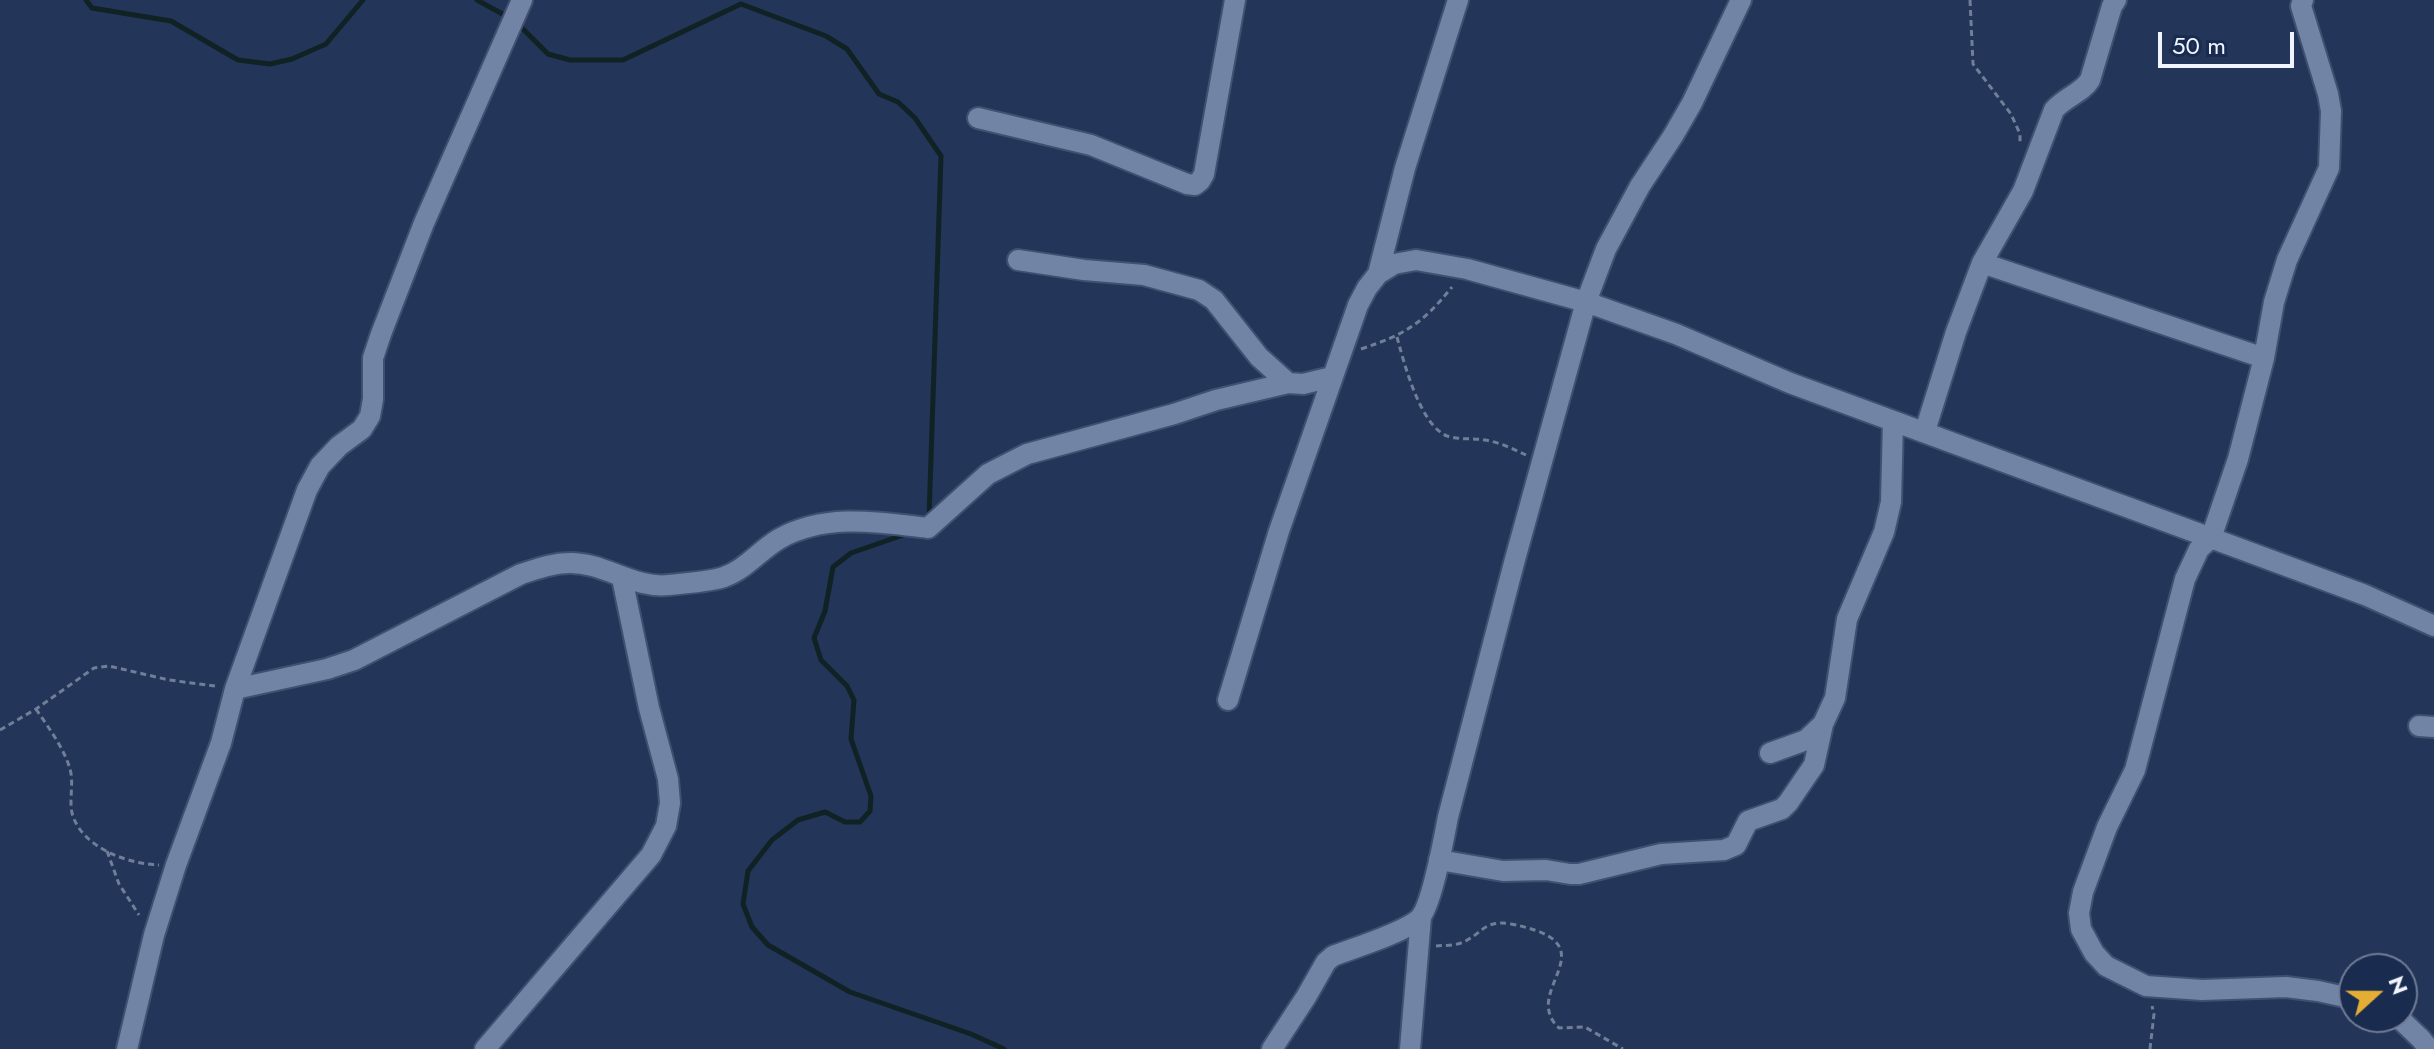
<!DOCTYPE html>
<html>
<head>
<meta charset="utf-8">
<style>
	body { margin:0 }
	#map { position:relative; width:2434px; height:1049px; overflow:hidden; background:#233559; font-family:Jost,sans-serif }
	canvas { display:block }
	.north { position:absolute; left:2338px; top:953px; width:80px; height:80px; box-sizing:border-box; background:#192b4e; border:2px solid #6f7b94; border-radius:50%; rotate:69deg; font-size:22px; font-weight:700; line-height:32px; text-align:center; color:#eff4fe }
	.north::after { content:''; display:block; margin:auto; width:28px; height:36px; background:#e4ae35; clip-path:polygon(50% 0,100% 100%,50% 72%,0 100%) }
	.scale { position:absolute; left:2158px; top:32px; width:136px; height:36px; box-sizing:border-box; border:4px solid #eff4fe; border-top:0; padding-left:10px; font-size:24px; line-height:28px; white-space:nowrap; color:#eff4fe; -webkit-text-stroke:6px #192b4e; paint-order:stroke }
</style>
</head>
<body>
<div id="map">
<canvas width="2434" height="1049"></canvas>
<div class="north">N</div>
<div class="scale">50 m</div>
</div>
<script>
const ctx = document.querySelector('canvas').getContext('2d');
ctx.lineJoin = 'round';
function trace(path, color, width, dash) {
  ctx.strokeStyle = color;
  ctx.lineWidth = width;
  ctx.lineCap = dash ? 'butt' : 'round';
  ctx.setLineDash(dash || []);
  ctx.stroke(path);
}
trace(new Path2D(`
	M 86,0 L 92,8 L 171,21 L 238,60 L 270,64 L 292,59 L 326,44 L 363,0
	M 477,0 L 508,17
	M 519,25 L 548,54 L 570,60 L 623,60 L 741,4 L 826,36 L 847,49 L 879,94 L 898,102 L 915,118 L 941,156 L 929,518
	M 909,533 L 851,553 L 833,567 L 825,611 L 814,638 L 821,660 L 847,686 L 854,700 L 851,739 L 871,796 L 870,811 L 860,822 L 845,822 L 825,812 L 798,820 L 772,840 L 748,871 L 743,904 L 752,927 L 768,945 L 850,992 L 971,1034 L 1004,1049`), '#102224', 5);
const minor = new Path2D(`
	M 978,118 L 1091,145 L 1187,184 L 1195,185 L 1200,181 L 1204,174 L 1235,0
	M 1018,260 L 1084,270 L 1144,275 L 1199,290 L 1214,300 L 1259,357 L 1288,383 L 1303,384 L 1332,377
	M 1982,263 L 2264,358
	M 1378,274 L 1405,168 L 1458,0
	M 1925,431 L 1956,332 L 1982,263 L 2023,191 L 2054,110 C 2065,97 2082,93 2090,80 L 2112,6 L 2116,0
	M 235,689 L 327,669 L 354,660 L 521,574 C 537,569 552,563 569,563 C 604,562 633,589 669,585 C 684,583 710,582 724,577 C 745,570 760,550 779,539 C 825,513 878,522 928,528 L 988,474 L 1027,454 L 1174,414 L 1216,400 L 1288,383
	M 1228,700 L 1279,531 L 1358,305 L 1367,288 L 1378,274 L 1394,264 L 1416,260 L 1467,269 L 1586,302 L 1676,334 L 1790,383 L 2211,538 L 2238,459 L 2264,358 L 2274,302 L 2287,260 L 2329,168 L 2331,111 L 2328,94 L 2301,6 L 2303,0
	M 2419,726 L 2434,727
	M 1770,753 L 1806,740 L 1823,724 L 1835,698 L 1847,619 L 1884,532 L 1891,502 L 1893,421
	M 1439,860 L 1503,871 L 1546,870 L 1570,874 L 1579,874 L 1661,854 L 1724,850 L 1736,845 L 1748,821 L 1782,809 L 1788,803 L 1814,765 L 1823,724
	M 2354,999 L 2318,991 L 2286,987 L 2202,990 L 2146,986 L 2106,966 L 2094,953 L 2081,929 L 2079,913 L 2083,892 L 2107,827 L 2135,770 L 2185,579 L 2199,549 L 2211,538 L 2365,595 L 2434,626
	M 2398,1017 L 2421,1039 L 2429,1049
	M 127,1049 L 154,935 L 176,865 L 221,743 L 235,689 L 307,490 L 320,466 L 339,446 L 362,429 L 370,416 L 373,399 L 373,358 L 381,334 L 424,223 L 522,0
	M 485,1049 L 651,855 L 666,826 L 670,803 L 668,779 L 649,708 L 622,578
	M 1272,1049 L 1306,997 L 1326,962 L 1333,956 C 1354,948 1403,933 1419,919 C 1432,906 1444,837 1448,817 L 1514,563 L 1586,302 L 1606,249 L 1640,186 L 1673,136 L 1692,103 L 1741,0
	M 1410,1049 L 1421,917`);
trace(minor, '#405070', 24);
trace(new Path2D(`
	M 1970,0 L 1973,64 L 2011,114 L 2020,134 L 2020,143
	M 1397,337 C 1404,363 1420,425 1447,436 C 1459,440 1472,438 1485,440 C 1499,442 1513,449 1526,455
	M 1361,349 C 1406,334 1422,324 1452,287
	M 36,709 C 48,727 64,748 70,769 C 74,783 69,799 72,813 C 81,847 127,864 159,865
	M 0,730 L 36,709 L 94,668 L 109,666 L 169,680 L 215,686
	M 107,851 L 119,884 L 139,915
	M 1436,946 C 1444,945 1453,946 1461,943 C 1482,935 1483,919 1511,924 C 1616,944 1518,990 1559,1028 L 1585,1027 L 1623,1049
	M 2150,1049 L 2154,1014 L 2152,1006`), '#717e98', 3, [6, 4]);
trace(minor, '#7284a6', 20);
</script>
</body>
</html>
